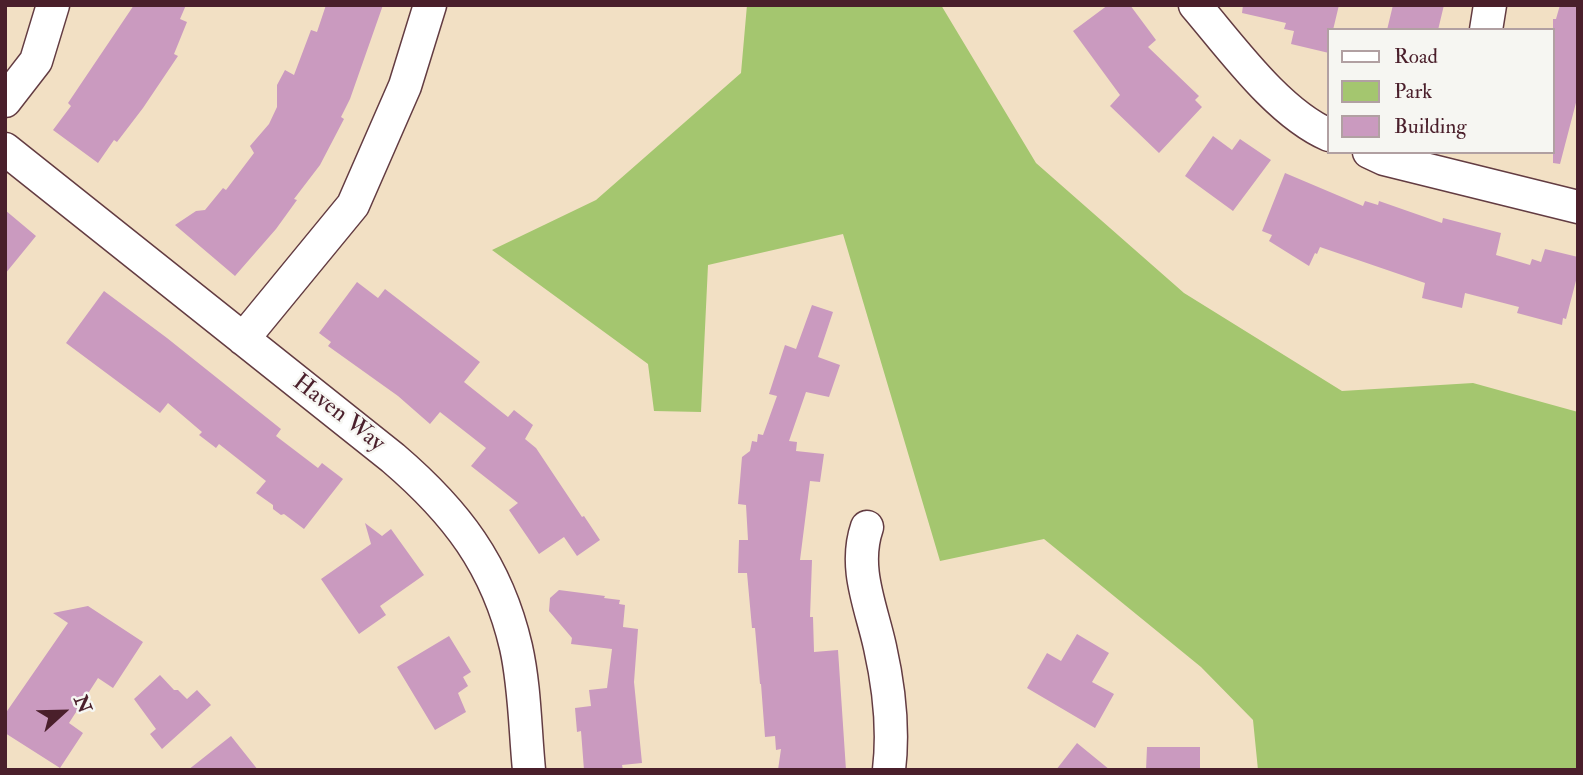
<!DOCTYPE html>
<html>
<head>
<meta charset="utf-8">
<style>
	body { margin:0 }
	#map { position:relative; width:1583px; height:775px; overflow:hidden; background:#f2e0c4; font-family:"IM FELL Double Pica",serif }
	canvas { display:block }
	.frame { position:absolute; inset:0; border:7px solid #4a1f2b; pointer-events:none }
	.legend { position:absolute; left:1327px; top:28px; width:228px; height:126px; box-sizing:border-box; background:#f6f6f2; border:2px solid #b1a0a2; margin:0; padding:9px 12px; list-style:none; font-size:21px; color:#4a1f2b }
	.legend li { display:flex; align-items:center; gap:14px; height:35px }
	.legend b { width:35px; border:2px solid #b1a0a2 }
	.north { position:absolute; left:28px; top:677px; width:70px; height:70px; -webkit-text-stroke:5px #f6f6f2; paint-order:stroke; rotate:68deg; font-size:19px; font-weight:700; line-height:28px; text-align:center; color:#4a1f2b }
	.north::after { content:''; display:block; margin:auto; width:24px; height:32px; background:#4a1f2b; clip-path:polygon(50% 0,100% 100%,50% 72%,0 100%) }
</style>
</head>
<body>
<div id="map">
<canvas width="1583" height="775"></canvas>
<div class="frame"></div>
<ul class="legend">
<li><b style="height:9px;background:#fff"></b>Road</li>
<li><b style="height:19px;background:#a4c66f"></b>Park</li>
<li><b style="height:19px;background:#ca9abf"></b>Building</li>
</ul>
<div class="north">N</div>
</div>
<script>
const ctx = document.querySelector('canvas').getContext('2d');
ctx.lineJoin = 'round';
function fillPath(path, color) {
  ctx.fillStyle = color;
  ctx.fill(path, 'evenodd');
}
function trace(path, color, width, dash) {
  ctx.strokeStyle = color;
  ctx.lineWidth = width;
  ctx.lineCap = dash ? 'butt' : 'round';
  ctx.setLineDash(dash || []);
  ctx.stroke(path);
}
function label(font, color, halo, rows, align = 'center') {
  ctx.font = font + ' "IM FELL Double Pica",serif';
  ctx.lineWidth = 5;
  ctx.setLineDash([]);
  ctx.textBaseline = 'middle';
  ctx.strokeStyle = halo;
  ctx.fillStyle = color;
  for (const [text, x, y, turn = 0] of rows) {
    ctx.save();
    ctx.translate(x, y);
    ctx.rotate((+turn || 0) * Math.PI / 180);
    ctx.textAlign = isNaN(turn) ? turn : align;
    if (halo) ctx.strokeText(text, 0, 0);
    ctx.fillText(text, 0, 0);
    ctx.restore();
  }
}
fillPath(new Path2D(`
	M 747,5 L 941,5 L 1036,163 L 1184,293 L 1342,391 L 1473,383 L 1578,412 L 1578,770 L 1258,770 L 1253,720 L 1201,667 L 1044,539 L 940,561 L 843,234 L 708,265 L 701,412 L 654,411 L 648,364 L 492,250 L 596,200 L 741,73 Z`), '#a4c66f');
fillPath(new Path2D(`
	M 134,5 L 186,5 L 180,19 L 187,22 L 174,54 L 178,56 L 143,108 L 117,142 L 114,140 L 98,163 L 53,130 L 71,106 L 68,103 Z
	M 326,5 L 383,5 L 350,99 L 341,117 L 344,119 L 320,165 L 294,199 L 297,200 L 276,229 L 235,276 L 175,225 L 196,211 L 205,210 L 223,188 L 226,190 L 254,153 L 250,146 L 269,124 L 277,107 L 277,85 L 285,70 L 294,75 L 311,30 L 317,32 Z
	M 1108,5 L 1130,5 L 1156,40 L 1148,47 L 1199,96 L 1195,100 L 1202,107 L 1159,153 L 1110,106 L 1120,95 L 1073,31 Z
	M 1243,5 L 1339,5 L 1333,30 L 1329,30 L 1329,53 L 1291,44 L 1294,31 L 1284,29 L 1286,23 L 1242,13 Z
	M 1393,5 L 1444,5 L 1438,30 L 1387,30 Z
	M 1560,5 L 1578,5 L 1578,95 L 1560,164 L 1553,163 L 1553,19 L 1556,19 Z
	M 1213,136 L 1232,150 L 1240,139 L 1271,160 L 1233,211 L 1185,176 Z
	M 1285,173 L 1363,206 L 1365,201 L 1378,205 L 1379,201 L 1442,223 L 1443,218 L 1501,233 L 1496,255 L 1530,265 L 1532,259 L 1541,262 L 1545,249 L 1578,257 L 1578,273 L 1566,319 L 1563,318 L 1562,325 L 1517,313 L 1519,307 L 1465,293 L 1462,308 L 1422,298 L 1425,283 L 1320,247 L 1317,254 L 1315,253 L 1309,266 L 1269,241 L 1272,235 L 1262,231 Z
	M 5,210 L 36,236 L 5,274 Z
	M 357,282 L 378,298 L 385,289 L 480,362 L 464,382 L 508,417 L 514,410 L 533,425 L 525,439 L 536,448 L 582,517 L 584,516 L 600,540 L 577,556 L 564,537 L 539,554 L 509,510 L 518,503 L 471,466 L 486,448 L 440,412 L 430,424 L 398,396 L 328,346 L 331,342 L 319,333 Z
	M 104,291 L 167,338 L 281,429 L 276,436 L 318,468 L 322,463 L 343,479 L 304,529 L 284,514 L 281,515 L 273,509 L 273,505 L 256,493 L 266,481 L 219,444 L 216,448 L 199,435 L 202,432 L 168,403 L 160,413 L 66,343 Z
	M 812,305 L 833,312 L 818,357 L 840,365 L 829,397 L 806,392 L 789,441 L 797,442 L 796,451 L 824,454 L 820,482 L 810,481 L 800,560 L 812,560 L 810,617 L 813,617 L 814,652 L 838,650 L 846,770 L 778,770 L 781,749 L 776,750 L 775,736 L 765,737 L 761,684 L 760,684 L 755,628 L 752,628 L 747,573 L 738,573 L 739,540 L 748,540 L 746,505 L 738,504 L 742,457 L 750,451 L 752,441 L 757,442 L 758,434 L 763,435 L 777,396 L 769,394 L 785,345 L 796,349 Z
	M 365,523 L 382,536 L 391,529 L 424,575 L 380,606 L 386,615 L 359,634 L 321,579 L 371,544 Z
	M 559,590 L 605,596 L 604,598 L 620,600 L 619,604 L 625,605 L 623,627 L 638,629 L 634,682 L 642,763 L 622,765 L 623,770 L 584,770 L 581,731 L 577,732 L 575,708 L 591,706 L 589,690 L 607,688 L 612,649 L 571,644 L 572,638 L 549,611 L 550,598 Z
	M 88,606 L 143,642 L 113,688 L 98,678 L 69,723 L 83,733 L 60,768 L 5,733 L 5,714 L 68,623 L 53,613 Z
	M 1077,634 L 1109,653 L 1092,682 L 1114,694 L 1095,728 L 1027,688 L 1047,653 L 1061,661 Z
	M 449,636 L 471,672 L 463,677 L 468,686 L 458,693 L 466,712 L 435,730 L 397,667 Z
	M 160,675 L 174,690 L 178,690 L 187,699 L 197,690 L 211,705 L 162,749 L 150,734 L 156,729 L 134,699 Z
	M 231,736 L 258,770 L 188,770 Z
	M 1077,743 L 1110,770 L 1056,770 Z
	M 1147,747 L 1200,747 L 1200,770 L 1146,770 Z`), '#ca9abf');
const minor = new Path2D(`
	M 1195,5 C 1231,47 1278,113 1329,135
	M 1486,30 L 1490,5
	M 5,101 L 36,61 L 53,5
	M 5,149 L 393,458 C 456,512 497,565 516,647 C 525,687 525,730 529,770
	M 1369,152 L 1384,159 L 1578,207
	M 243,339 L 353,205 L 405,86 L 430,5
	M 867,527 C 853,568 871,606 880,647 C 889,687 894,728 889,770`);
trace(minor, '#633c42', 35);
trace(minor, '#fff', 32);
label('24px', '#4a1f2b', '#f6f6f2', [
	["Haven Way",338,414,38]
]);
</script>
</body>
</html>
